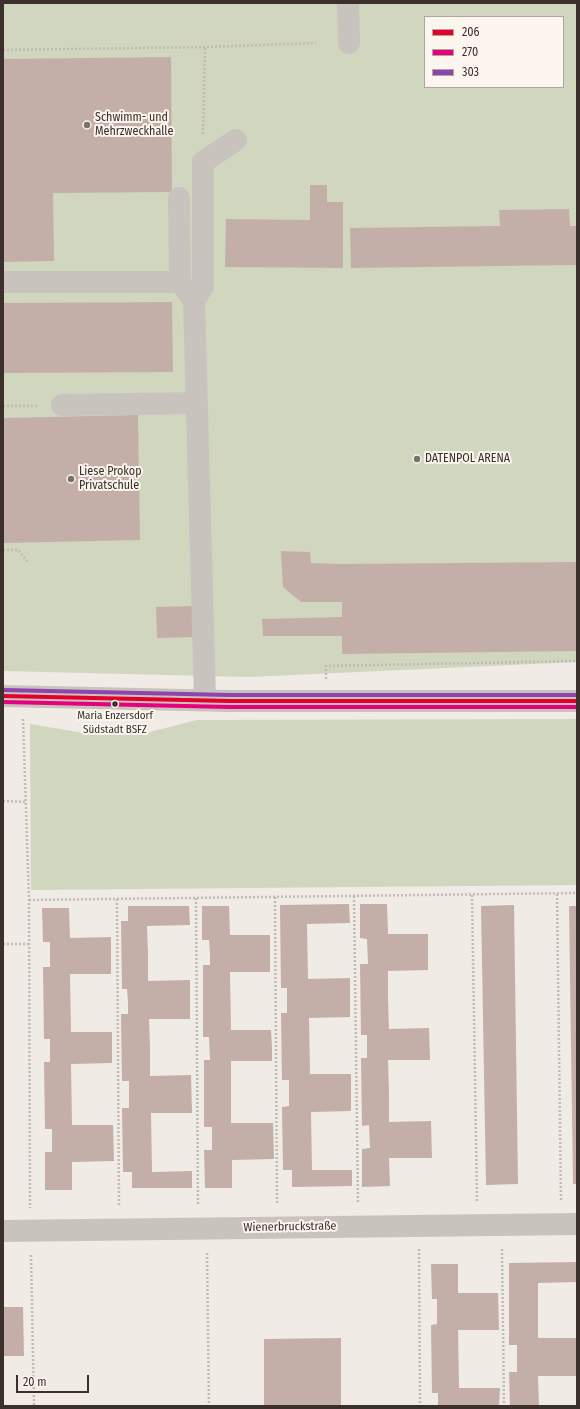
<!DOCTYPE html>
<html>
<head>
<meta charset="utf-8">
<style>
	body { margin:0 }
	#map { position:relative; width:580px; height:1409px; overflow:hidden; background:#f0ebe5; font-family:"Fira Sans Condensed",sans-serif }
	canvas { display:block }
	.frame { position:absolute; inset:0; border:4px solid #3b302b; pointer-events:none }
	.legend { position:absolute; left:424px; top:16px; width:140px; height:72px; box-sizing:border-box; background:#fbf5ee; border:1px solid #aea6a0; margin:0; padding:5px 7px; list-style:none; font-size:12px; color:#3b302b }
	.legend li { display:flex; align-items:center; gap:8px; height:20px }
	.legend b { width:20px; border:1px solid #aea6a0 }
	.scale { position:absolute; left:16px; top:1375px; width:73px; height:18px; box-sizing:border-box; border:2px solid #3b302b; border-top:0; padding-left:5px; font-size:12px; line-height:14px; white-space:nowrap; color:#3b302b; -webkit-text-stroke:3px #fbf5ee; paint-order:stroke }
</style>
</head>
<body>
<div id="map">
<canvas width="580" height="1409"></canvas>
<div class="frame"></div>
<ul class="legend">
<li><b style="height:5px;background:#e4002b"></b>206</li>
<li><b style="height:5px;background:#e5007d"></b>270</li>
<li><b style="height:5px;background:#8e44ad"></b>303</li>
</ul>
<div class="scale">20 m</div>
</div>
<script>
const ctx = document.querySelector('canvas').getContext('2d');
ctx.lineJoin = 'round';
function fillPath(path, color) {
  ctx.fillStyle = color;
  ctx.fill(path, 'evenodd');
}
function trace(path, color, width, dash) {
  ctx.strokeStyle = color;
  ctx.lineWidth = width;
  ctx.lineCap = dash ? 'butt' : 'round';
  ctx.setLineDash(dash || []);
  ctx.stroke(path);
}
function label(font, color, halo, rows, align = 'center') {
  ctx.font = font + ' "Fira Sans Condensed",sans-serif';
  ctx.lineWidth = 4;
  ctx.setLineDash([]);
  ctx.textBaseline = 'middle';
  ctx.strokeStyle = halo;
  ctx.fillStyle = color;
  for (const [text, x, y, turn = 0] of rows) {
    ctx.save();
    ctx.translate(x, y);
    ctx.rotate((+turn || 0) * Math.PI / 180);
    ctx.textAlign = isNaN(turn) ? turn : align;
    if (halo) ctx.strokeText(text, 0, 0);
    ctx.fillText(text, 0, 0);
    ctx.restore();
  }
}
fillPath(new Path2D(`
	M 3,3 L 577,3 L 577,662 L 249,677 L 3,671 ZM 425,17 L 563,17 L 563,87 L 425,87 Z
	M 577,719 L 577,885 L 31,890 L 30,724 L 90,734 L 142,734 L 197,720 Z`), '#d1d6bf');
fillPath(new Path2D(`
	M 171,57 L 172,192 L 53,193 L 54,261 L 3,262 L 3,59 Z
	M 310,185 L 327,185 L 327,202 L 343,202 L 343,268 L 225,267 L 226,219 L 310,220 Z
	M 569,209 L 570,226 L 577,226 L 577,265 L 351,268 L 350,228 L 500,226 L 499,210 Z
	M 172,302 L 173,372 L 3,373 L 3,303 Z
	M 138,415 L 140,540 L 3,543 L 3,418 Z
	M 281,551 L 310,552 L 311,563 L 342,564 L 577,562 L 577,651 L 342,654 L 342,636 L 263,636 L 262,619 L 342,617 L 342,602 L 301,602 L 283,587 Z
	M 193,606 L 194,637 L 157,638 L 156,607 Z
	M 349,904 L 350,923 L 307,924 L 308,979 L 350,978 L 350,1017 L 309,1018 L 310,1074 L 351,1074 L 351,1111 L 311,1112 L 312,1170 L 352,1170 L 352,1186 L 292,1187 L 292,1170 L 283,1170 L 282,1107 L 289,1106 L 289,1080 L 282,1080 L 281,1013 L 287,1013 L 287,988 L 281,988 L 280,905 Z
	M 360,904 L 387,904 L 388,934 L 428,934 L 428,970 L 388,971 L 388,999 L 389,1029 L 429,1028 L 430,1060 L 388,1060 L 389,1093 L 389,1122 L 431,1121 L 432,1158 L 389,1158 L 390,1186 L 362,1187 L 362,1149 L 370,1148 L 369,1125 L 362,1126 L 361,1058 L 367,1058 L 367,1035 L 361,1035 L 360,964 L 368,964 L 367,939 L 360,938 Z
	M 514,905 L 518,1184 L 486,1185 L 481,906 Z
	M 128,906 L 189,906 L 190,925 L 147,926 L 148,954 L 148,981 L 190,980 L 190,1019 L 149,1019 L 150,1048 L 150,1076 L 191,1075 L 192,1113 L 151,1113 L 152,1172 L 192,1171 L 192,1188 L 132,1188 L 132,1172 L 123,1172 L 122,1108 L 129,1108 L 129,1081 L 122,1081 L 121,1014 L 128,1014 L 128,1002 L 127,989 L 122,989 L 121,921 L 128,921 Z
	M 202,906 L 229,906 L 230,935 L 270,935 L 270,972 L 230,972 L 231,1030 L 271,1030 L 272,1048 L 272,1061 L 231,1061 L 231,1123 L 273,1123 L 274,1159 L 232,1160 L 232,1188 L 205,1188 L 204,1150 L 212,1150 L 212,1127 L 204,1127 L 204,1060 L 210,1060 L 209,1037 L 203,1037 L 203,965 L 210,965 L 210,954 L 209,940 L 202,940 Z
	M 569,906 L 577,906 L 577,1184 L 573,1184 Z
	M 42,908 L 69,908 L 70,938 L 111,937 L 111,974 L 70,974 L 71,1032 L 112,1032 L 112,1063 L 71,1064 L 72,1125 L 113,1125 L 114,1161 L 72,1162 L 72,1190 L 45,1190 L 45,1152 L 52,1152 L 52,1129 L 45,1129 L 44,1062 L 50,1062 L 50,1039 L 44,1039 L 43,967 L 50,967 L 50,942 L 43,942 Z
	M 577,1262 L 577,1282 L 538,1283 L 538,1338 L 577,1338 L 577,1376 L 538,1376 L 539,1406 L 510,1406 L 509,1372 L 517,1372 L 517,1345 L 509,1345 L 509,1263 Z
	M 431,1264 L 458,1264 L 458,1293 L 498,1293 L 499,1330 L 458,1330 L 459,1388 L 500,1388 L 499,1406 L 438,1406 L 438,1393 L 432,1393 L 431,1325 L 437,1324 L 437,1299 L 432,1299 Z
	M 3,1307 L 23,1307 L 24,1356 L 3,1356 Z
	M 341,1338 L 341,1406 L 264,1406 L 264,1339 Z`), '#c3afa7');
trace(new Path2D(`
	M 3,50 L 205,47 L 316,43
	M 203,134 L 205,47
	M 3,406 L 38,406
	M 3,550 L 18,550 L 28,562
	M 326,679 L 326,666 L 577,661
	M 23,719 L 29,900 L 30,1208
	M 3,801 L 26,802
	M 557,894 L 561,1201
	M 472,895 L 477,1201
	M 354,896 L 358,1204
	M 275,897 L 277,1204
	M 196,898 L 198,1205
	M 117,899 L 119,1206
	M 29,900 L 577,893
	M 3,944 L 29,944
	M 419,1249 L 420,1406
	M 502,1249 L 504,1406
	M 207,1253 L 209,1406
	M 31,1255 L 34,1406`), '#c2bbb6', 2.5, [2, 2]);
trace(new Path2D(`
	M 348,3 L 349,43
	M 179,198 L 180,282 L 194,301 L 205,700
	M 3,282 L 180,282
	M 194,301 L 203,287 L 203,162 L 236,140
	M 62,405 L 197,403
	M 3,696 L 230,701 L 577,701
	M 3,1231 L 577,1224`), '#c9c3be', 22);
trace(new Path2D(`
	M 3,696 L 230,701 L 577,701`), '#e4002b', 4);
trace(new Path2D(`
	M 3,702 L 230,707 L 577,707`), '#e5007d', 4);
trace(new Path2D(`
	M 3,690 L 230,695 L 577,695`), '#8e44ad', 4);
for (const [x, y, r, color] of [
	[87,125,4,"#7a716c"],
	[417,459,4,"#7a716c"],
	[71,479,4,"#7a716c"],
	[115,704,3.5,"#3b302b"]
]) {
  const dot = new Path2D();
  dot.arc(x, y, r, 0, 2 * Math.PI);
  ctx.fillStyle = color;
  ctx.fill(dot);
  trace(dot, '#fbf5ee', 1.5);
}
label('11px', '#3b302b', '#fbf5ee', [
	["Maria Enzersdorf",115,716],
	["Südstadt BSFZ",115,730]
]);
label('12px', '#3b302b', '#fbf5ee', [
	["Schwimm- und",95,118],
	["Mehrzweckhalle",95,132],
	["DATENPOL ARENA",425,459],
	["Liese Prokop",79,472],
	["Privatschule",79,486]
], 'left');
label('12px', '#3b302b', '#fbf5ee', [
	["Wienerbruckstraße",290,1227,-1]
]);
</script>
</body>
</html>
